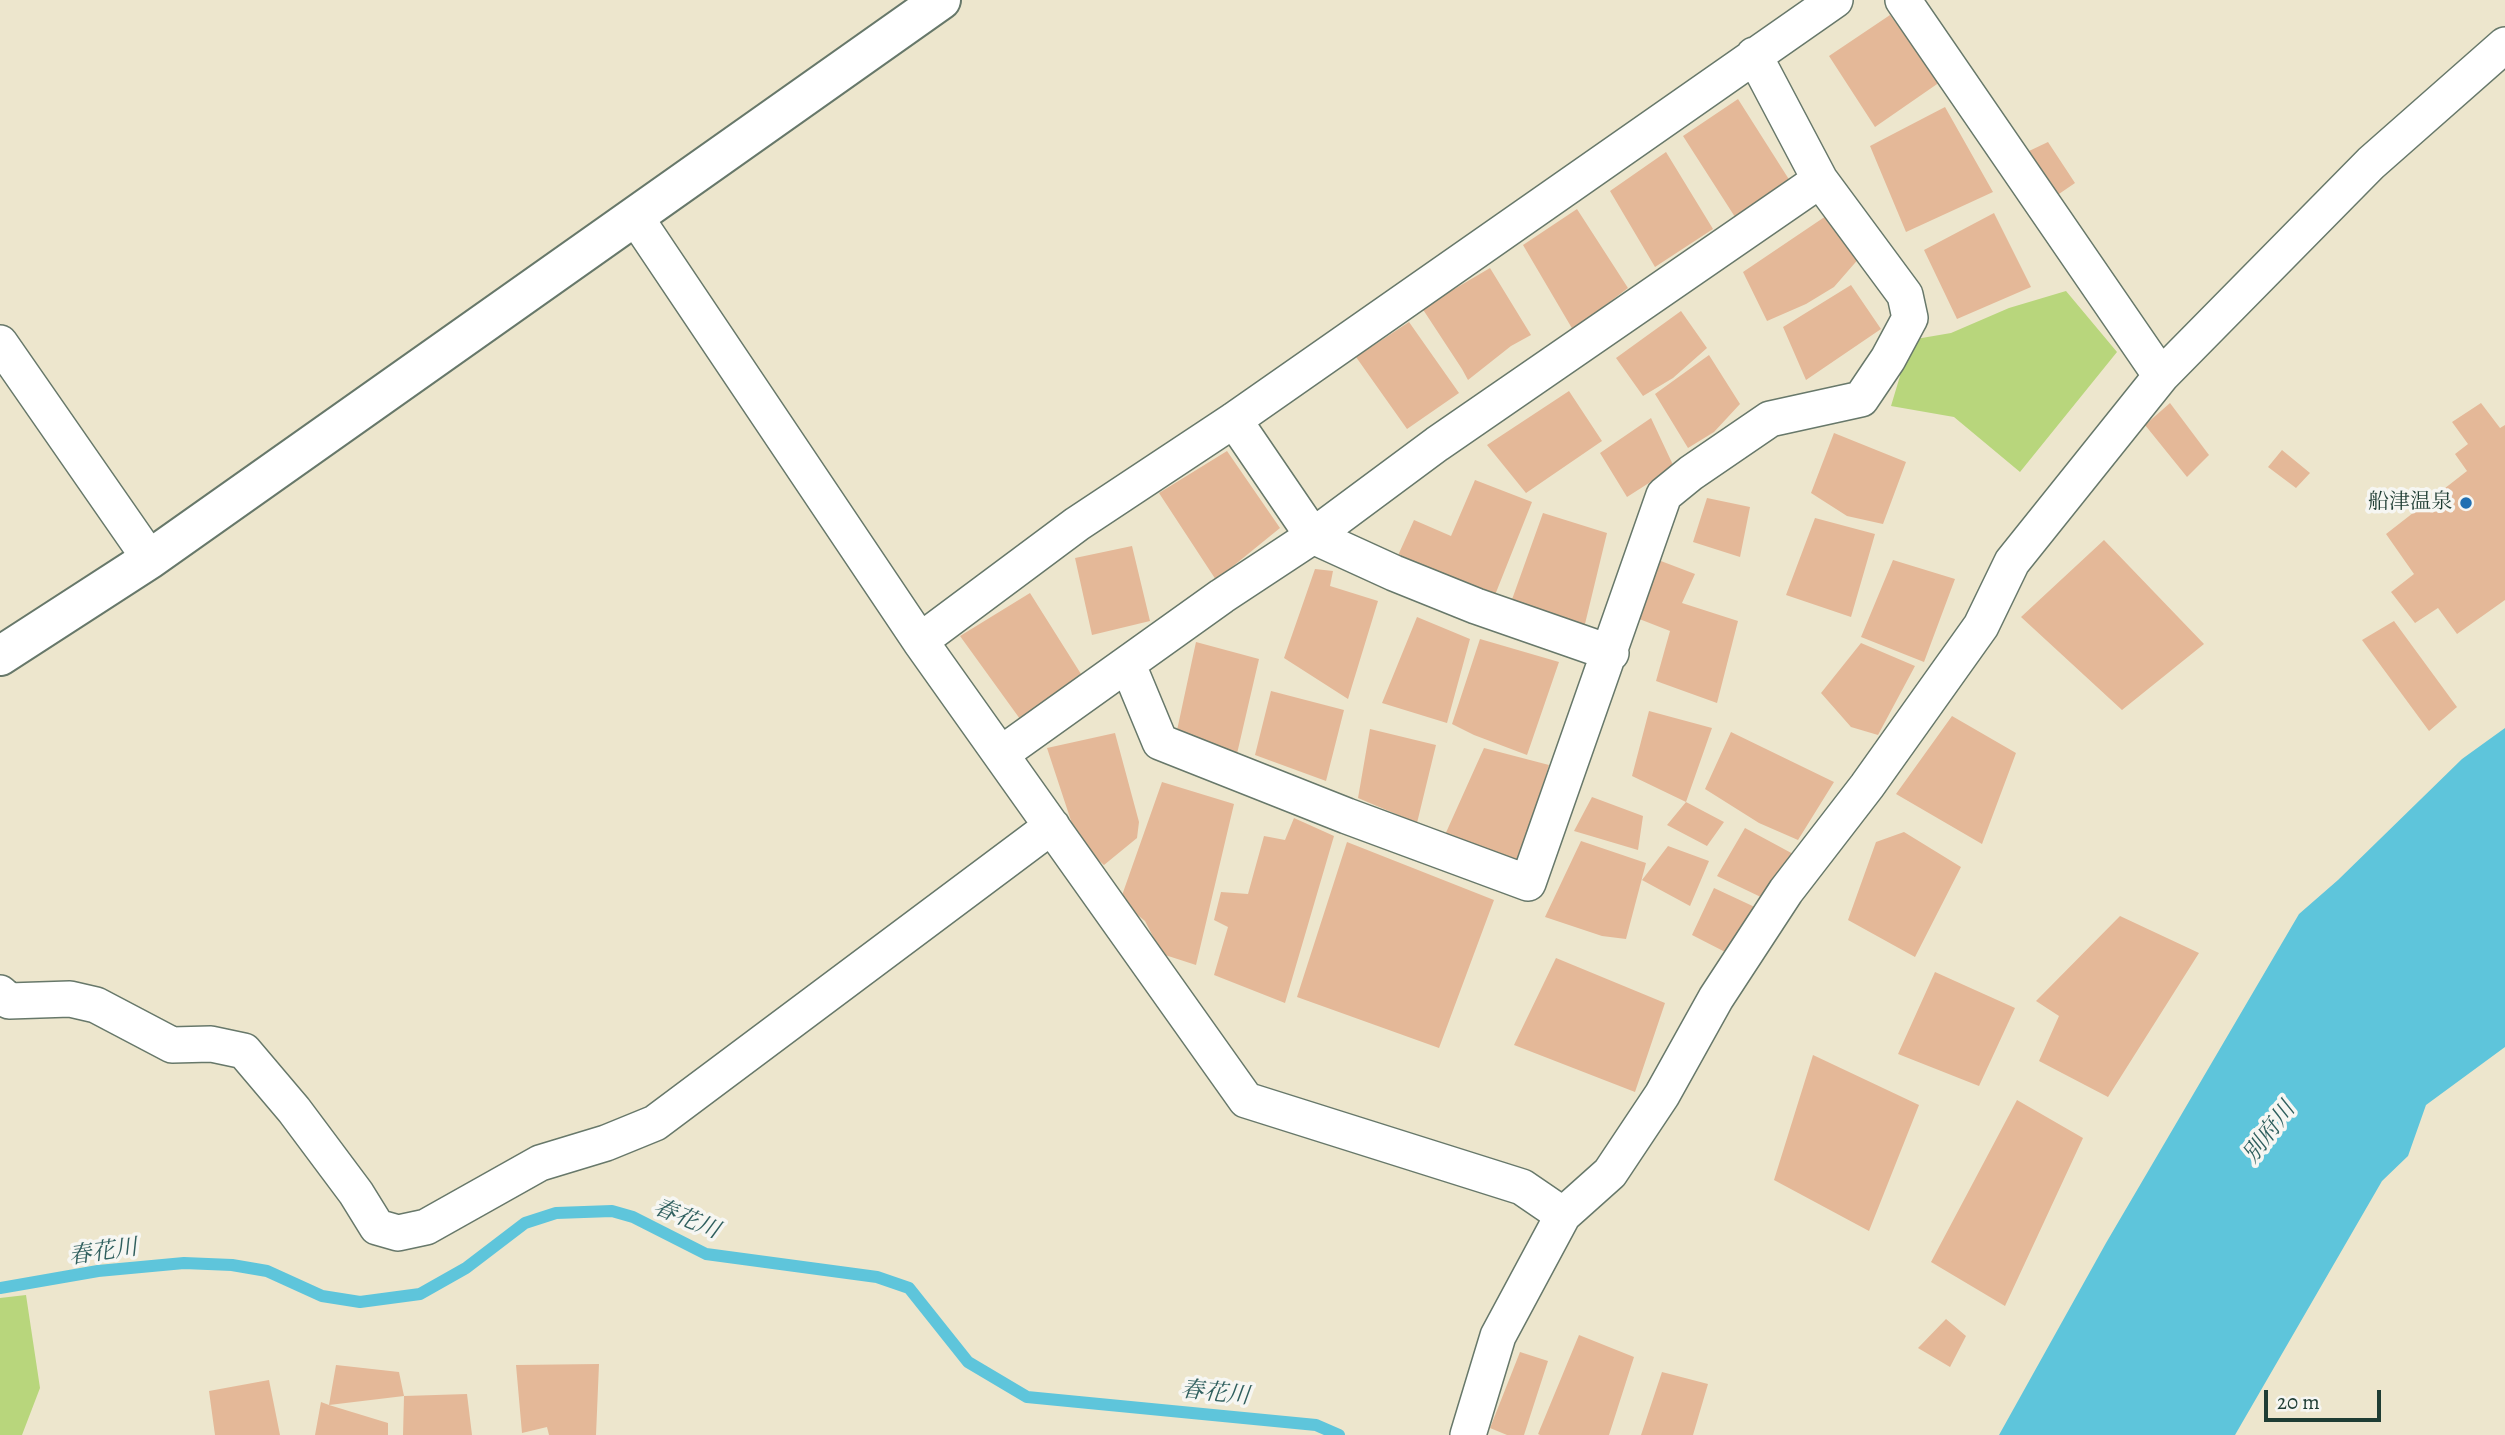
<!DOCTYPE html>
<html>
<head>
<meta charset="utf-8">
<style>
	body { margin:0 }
	#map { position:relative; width:2505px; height:1435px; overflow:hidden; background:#ede6cd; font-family:Alegreya,serif }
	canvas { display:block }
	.scale { position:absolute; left:2264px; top:1390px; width:117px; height:32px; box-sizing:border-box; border:4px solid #1f3d34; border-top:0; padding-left:9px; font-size:21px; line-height:24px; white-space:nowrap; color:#1f3d34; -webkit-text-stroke:5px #f6f6f2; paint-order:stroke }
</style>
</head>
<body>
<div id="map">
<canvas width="2505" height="1435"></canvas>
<div class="scale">20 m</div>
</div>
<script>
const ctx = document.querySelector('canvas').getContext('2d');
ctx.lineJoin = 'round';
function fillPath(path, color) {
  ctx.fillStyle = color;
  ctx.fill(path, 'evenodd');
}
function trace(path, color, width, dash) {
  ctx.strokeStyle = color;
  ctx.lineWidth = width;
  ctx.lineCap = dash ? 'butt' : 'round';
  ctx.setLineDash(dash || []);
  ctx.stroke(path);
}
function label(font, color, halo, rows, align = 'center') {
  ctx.font = font + ' Alegreya,"Noto Serif JP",serif';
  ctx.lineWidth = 7;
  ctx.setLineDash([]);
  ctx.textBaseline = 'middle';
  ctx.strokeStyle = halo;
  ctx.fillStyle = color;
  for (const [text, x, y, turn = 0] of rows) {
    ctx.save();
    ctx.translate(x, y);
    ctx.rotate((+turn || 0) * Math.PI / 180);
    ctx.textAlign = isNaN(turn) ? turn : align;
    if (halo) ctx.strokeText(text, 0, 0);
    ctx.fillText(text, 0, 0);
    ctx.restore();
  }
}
fillPath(new Path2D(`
	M 2066,291 L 2117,352 L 2020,472 L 1954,417 L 1891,406 L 1900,376 L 1888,359 L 1916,339 L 1951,333 L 2009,308 Z
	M 26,1295 L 40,1388 L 22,1435 L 0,1435 L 0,1298 Z`), '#b8d67c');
fillPath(new Path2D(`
	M 2505,728 L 2505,1047 L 2426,1105 L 2408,1156 L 2382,1181 L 2235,1435 L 1999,1435 L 2106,1243 L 2299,914 L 2338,880 L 2462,759 Z`), '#5ec5db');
trace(new Path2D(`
	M 0,1288 L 98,1271 L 184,1263 L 232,1265 L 267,1271 L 322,1296 L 360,1302 L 420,1294 L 466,1268 L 525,1223 L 556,1213 L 612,1211 L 633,1217 L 706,1254 L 877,1277 L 909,1288 L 968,1362 L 1027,1397 L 1316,1425 L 1339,1435`), '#5ec5db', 12);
fillPath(new Path2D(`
	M 1890,15 L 1940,82 L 1875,127 L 1829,56 Z
	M 1738,99 L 1790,181 L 1735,217 L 1683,136 Z
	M 1945,107 L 1993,192 L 1906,232 L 1870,146 Z
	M 2048,142 L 2075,183 L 2056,196 L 2029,151 Z
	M 1666,152 L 1713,229 L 1655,267 L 1610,191 Z
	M 1577,209 L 1628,288 L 1573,330 L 1523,245 Z
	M 1994,213 L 2031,287 L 1957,319 L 1924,250 Z
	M 1829,214 L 1861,256 L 1834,287 L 1806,304 L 1767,321 L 1743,272 Z
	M 1490,268 L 1531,335 L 1511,346 L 1468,380 L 1462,369 L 1422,308 Z
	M 1851,285 L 1881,329 L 1806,380 L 1783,327 Z
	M 1681,311 L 1707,348 L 1673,378 L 1643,396 L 1616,358 Z
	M 1409,322 L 1459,393 L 1407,429 L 1356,357 Z
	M 1709,355 L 1740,404 L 1714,432 L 1688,448 L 1655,394 Z
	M 1569,391 L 1602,441 L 1526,493 L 1487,445 Z
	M 2170,403 L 2209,455 L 2187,477 L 2145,425 Z
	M 2481,403 L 2500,428 L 2505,425 L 2505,600 L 2457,634 L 2438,608 L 2415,623 L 2391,592 L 2414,574 L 2386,534 L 2467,471 L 2455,454 L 2468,444 L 2452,422 Z
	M 1651,418 L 1674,467 L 1627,497 L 1600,453 Z
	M 1834,433 L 1906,462 L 1883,524 L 1847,516 L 1811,493 Z
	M 2282,450 L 2310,473 L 2296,488 L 2268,467 Z
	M 1227,451 L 1280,528 L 1216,580 L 1159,493 Z
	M 1475,480 L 1532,502 L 1493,600 L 1395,562 L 1414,520 L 1451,536 Z
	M 1707,498 L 1750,507 L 1740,557 L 1693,542 Z
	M 1543,513 L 1607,533 L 1584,628 L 1510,605 Z
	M 1815,518 L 1875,534 L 1851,617 L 1786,595 Z
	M 2104,540 L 2204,644 L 2122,710 L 2021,617 Z
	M 1132,546 L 1150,621 L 1092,635 L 1075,558 Z
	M 1653,558 L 1695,574 L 1682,603 L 1738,621 L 1717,703 L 1656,681 L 1670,631 L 1624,613 Z
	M 1893,560 L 1955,579 L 1924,662 L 1861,637 Z
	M 1315,569 L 1333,571 L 1330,586 L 1378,601 L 1348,699 L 1284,658 Z
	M 1030,593 L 1081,674 L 1020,719 L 960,636 Z
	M 1417,617 L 1470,639 L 1447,723 L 1382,703 Z
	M 2394,621 L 2457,707 L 2429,731 L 2362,640 Z
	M 1480,639 L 1559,662 L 1527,755 L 1474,735 L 1452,724 Z
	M 1196,642 L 1259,659 L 1236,758 L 1176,735 Z
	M 1861,643 L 1915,666 L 1878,735 L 1851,727 L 1821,693 Z
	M 1271,691 L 1344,710 L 1326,781 L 1255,755 Z
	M 1649,711 L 1712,728 L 1686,802 L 1632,776 Z
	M 1952,716 L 2016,753 L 1982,844 L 1896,794 Z
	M 1370,729 L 1436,745 L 1417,823 L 1358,798 Z
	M 1731,732 L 1834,782 L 1798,840 L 1759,823 L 1705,789 Z
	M 1115,733 L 1139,822 L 1137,838 L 1104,865 L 1078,842 L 1047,748 Z
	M 1484,748 L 1549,765 L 1517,866 L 1444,837 Z
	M 1162,782 L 1234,804 L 1196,965 L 1162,954 L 1145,921 L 1120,901 Z
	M 1592,797 L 1643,816 L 1638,850 L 1574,831 Z
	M 1686,802 L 1724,822 L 1707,846 L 1667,825 Z
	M 1294,818 L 1334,836 L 1285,1003 L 1214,975 L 1228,927 L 1214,920 L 1221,892 L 1248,894 L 1264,836 L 1285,840 Z
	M 1745,828 L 1795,855 L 1767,900 L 1717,876 Z
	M 1904,832 L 1961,867 L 1915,957 L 1848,920 L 1876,842 Z
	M 1581,841 L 1646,863 L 1626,939 L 1602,936 L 1545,917 Z
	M 1347,842 L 1494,900 L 1439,1048 L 1297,997 Z
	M 1668,846 L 1709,861 L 1690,906 L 1642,880 Z
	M 1714,888 L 1759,909 L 1733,956 L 1692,935 Z
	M 2120,916 L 2199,953 L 2108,1097 L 2039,1061 L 2059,1016 L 2036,1001 Z
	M 1556,958 L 1665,1003 L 1635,1092 L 1514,1045 Z
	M 1935,972 L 2015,1008 L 1979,1086 L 1898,1054 Z
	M 1813,1055 L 1919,1105 L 1869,1231 L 1774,1180 Z
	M 2017,1100 L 2083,1138 L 2005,1306 L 1931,1262 Z
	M 1946,1319 L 1966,1336 L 1950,1367 L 1918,1348 Z
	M 1579,1335 L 1634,1357 L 1609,1435 L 1540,1435 L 1538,1434 Z
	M 1520,1352 L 1548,1361 L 1524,1435 L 1507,1435 L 1490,1428 Z
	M 599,1364 L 596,1435 L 549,1435 L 547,1427 L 522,1433 L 516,1365 Z
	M 336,1365 L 399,1372 L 404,1396 L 329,1405 L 388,1423 L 388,1435 L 315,1435 L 321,1402 L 329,1405 Z
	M 1662,1372 L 1708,1384 L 1693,1435 L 1641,1435 Z
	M 269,1380 L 280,1435 L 215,1435 L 209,1391 Z
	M 467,1394 L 472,1435 L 403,1435 L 404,1396 Z`), '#e4b898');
const street = new Path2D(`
	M 1903,0 L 2161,376
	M 636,218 L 920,641 L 1246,1100 L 1522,1187 L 1563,1215
	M 0,343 L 150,559
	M 1234,420 L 1313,536 L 1394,573 L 1476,606 L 1611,653
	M 920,641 L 1077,524 L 1234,420 L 1835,0
	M 1128,665 L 1160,742 L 1347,816 L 1528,883 L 1664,495 L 1691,473 L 1770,419 L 1861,399 L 1888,359 L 1910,318 L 1905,295 L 1820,180 L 1754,55
	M 1001,754 L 1222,596 L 1313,536 L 1437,444 L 1820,180
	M 0,993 L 9,1001 L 70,999 L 96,1005 L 172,1045 L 211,1044 L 244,1051 L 294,1110 L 356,1193 L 377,1227 L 398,1233 L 426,1227 L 540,1163 L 606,1143 L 655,1123 L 1052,826
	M 1468,1435 L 1498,1336 L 1563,1215 L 1610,1173 L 1662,1095 L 1716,998 L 1786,891 L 1867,786 L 1981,626 L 2012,562 L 2161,376 L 2371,163 L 2505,45`);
const secondary = new Path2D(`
	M 0,656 L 150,559 L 941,0`);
trace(street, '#67786a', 38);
trace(secondary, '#67786a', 42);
trace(street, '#fff', 35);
trace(secondary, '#fff', 38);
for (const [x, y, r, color] of [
	[2466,503,7,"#1f6fb2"]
]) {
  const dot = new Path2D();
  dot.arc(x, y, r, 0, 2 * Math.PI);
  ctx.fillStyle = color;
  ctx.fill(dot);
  trace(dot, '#f6f6f2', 2.5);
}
label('21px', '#1f3d34', '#f6f6f2', [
	["船津温泉",2452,503]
], 'right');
label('italic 23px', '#2f5f5e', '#f6f6f2', [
	["別府川",2270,1133,-53],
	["春花川",686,1220,22],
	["春花川",103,1253,-8],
	["春花川",1215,1394,6]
]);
</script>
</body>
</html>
